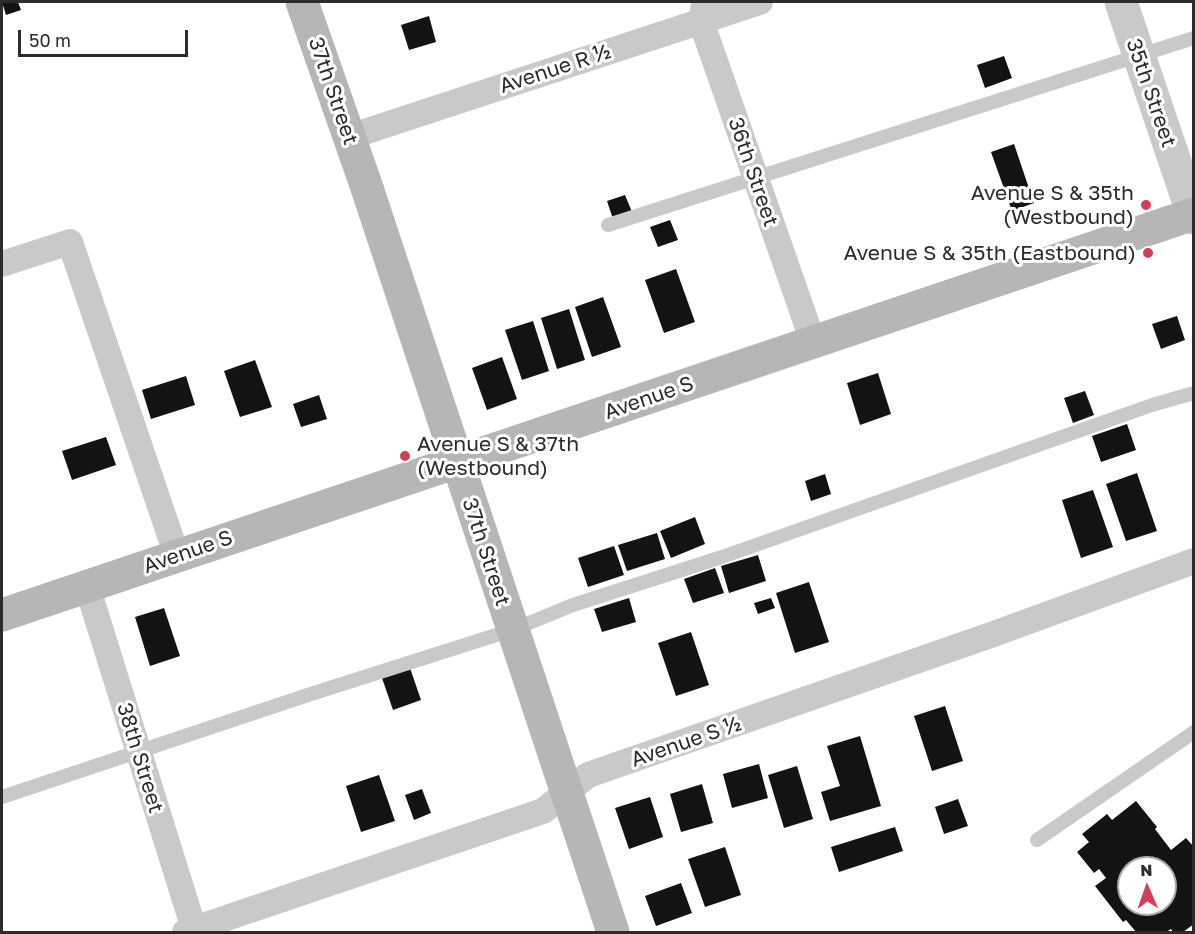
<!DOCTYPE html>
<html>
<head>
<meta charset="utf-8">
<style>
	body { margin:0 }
	#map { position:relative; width:1195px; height:934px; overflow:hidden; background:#fff; font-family:"Golos Text",sans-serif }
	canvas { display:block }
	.frame { position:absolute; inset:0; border:3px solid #2c2c2c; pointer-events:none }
	.north { position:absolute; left:1117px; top:856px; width:60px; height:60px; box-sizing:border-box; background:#fff; border:2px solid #ababab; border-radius:50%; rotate:358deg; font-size:16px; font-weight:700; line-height:24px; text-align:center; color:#2c2c2c }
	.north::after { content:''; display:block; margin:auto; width:21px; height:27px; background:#d33f59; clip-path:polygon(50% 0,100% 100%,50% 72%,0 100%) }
	.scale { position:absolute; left:18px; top:30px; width:170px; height:27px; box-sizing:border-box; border:3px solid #2c2c2c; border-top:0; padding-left:8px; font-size:18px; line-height:21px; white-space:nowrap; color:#2c2c2c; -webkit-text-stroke:4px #fff; paint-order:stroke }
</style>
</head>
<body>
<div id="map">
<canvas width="1195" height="934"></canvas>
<div class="frame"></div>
<div class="north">N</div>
<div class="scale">50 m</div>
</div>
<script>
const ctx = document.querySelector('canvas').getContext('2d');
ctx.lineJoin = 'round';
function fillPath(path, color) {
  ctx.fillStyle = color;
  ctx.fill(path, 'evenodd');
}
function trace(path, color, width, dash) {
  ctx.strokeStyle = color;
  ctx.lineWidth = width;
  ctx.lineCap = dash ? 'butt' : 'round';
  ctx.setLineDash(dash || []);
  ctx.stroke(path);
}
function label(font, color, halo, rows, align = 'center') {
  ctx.font = font + ' "Golos Text",sans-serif';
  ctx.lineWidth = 6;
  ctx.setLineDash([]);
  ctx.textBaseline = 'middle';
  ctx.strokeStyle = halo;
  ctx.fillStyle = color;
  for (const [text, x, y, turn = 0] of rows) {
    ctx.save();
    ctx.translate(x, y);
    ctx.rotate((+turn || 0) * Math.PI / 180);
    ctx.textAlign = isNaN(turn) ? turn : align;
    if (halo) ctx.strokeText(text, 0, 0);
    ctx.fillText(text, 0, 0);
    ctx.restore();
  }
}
fillPath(new Path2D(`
	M 2,2 L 18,2 L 21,10 L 6,15 Z
	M 429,16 L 436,42 L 409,50 L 401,25 Z
	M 1004,56 L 1012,78 L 985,88 L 977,65 Z
	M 1014,144 L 1034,203 L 1012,211 L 991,152 Z
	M 625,195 L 632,212 L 613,219 L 607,201 Z
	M 670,220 L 678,240 L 658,247 L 650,227 Z
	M 676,269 L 695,322 L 664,333 L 645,280 Z
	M 603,297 L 621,347 L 592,357 L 575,307 Z
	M 569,309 L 585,360 L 557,369 L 541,318 Z
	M 1177,316 L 1185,340 L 1161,349 L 1152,324 Z
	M 533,321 L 549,371 L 522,380 L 505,330 Z
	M 502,357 L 517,399 L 487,410 L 472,368 Z
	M 255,360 L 272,407 L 240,417 L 224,371 Z
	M 878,373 L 891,414 L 860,425 L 847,383 Z
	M 186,376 L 195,405 L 151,419 L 142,390 Z
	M 1085,391 L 1094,415 L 1073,423 L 1064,398 Z
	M 319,395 L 327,419 L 301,427 L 293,404 Z
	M 1127,424 L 1136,450 L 1101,462 L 1092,436 Z
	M 106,437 L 116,465 L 72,480 L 62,451 Z
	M 1137,473 L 1157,531 L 1126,541 L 1106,484 Z
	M 825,474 L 831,494 L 811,501 L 805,481 Z
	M 1093,490 L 1113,547 L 1081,558 L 1062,500 Z
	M 695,517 L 705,544 L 671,558 L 660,531 Z
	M 657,533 L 665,559 L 627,571 L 618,545 Z
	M 614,546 L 624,575 L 588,587 L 578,558 Z
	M 758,555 L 766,581 L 729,593 L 721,566 Z
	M 715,568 L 724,593 L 693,603 L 684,579 Z
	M 809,582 L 829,642 L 795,653 L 776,593 Z
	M 629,598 L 636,622 L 602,632 L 594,609 Z
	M 771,598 L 775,608 L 758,614 L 754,603 Z
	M 164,608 L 180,656 L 150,666 L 135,617 Z
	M 691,632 L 709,685 L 676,696 L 658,643 Z
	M 410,668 L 421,700 L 393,710 L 382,678 Z
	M 945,706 L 963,761 L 932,771 L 914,716 Z
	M 860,736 L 881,806 L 830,821 L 821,792 L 840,786 L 827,746 Z
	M 759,764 L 768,798 L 732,808 L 723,774 Z
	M 797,766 L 813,819 L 784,828 L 768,775 Z
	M 379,775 L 395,821 L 361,832 L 346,786 Z
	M 702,784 L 713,823 L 681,832 L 670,794 Z
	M 422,789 L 431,813 L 414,820 L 405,795 Z
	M 650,797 L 663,837 L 629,849 L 615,808 Z
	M 958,799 L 968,826 L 944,834 L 935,807 Z
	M 1136,801 L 1157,827 L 1155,829 L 1171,850 L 1186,838 L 1194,847 L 1194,924 L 1183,932 L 1173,932 L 1171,929 L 1166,932 L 1136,932 L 1126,920 L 1123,922 L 1095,886 L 1106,878 L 1099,869 L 1094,873 L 1077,852 L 1089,842 L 1082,834 L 1107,814 L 1112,820 ZM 1129,868 L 1165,868 L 1165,904 L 1129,904 Z
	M 895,827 L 903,851 L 839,872 L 831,847 Z
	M 725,847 L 741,895 L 705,907 L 688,859 Z
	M 681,883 L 692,913 L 656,926 L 645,896 Z`), '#131313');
trace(new Path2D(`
	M 608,225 L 1194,38
	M 2,797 L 314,693 L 512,630 L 573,605 L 722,557 L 1152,405 L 1194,393
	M 1037,840 L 1194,732`), '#c9c9c9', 14);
trace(new Path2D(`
	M 704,5 L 701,21 L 813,342
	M 349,137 L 760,2
	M 2,264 L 70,242 L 177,556
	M 87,586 L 194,929
	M 185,932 L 543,811 L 588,775 L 988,636 L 1194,561`), '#c9c9c9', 26);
trace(new Path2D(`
	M 1121,2 L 1194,218`), '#c9c9c9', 33);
trace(new Path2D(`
	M 302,2 L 366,185 L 613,932
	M 2,615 L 1194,214`), '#b6b6b6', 33);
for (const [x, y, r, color] of [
	[1146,205,6,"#d33f59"],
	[1148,253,6,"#d33f59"],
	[405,456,6,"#d33f59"]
]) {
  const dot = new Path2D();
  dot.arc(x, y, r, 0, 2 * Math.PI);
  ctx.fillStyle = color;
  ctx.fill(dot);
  trace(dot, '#fff', 2);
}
label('21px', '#2c2c2c', '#fff', [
	["Avenue R ½",555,69,-18],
	["37th Street",333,91,71],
	["35th Street",1151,93,71],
	["36th Street",753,172,71],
	["Avenue S",649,398,-19],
	["Avenue S",188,552,-19],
	["37th Street",486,552,72],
	["Avenue S ½",686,742,-19],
	["38th Street",140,758,73]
]);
label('21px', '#2c2c2c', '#fff', [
	["Avenue S & 35th",1134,193],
	["(Westbound)",1134,217],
	["Avenue S & 35th (Eastbound)",1136,253],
	["Avenue S & 37th",417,444,"left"],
	["(Westbound)",417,468,"left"]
], 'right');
</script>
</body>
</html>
